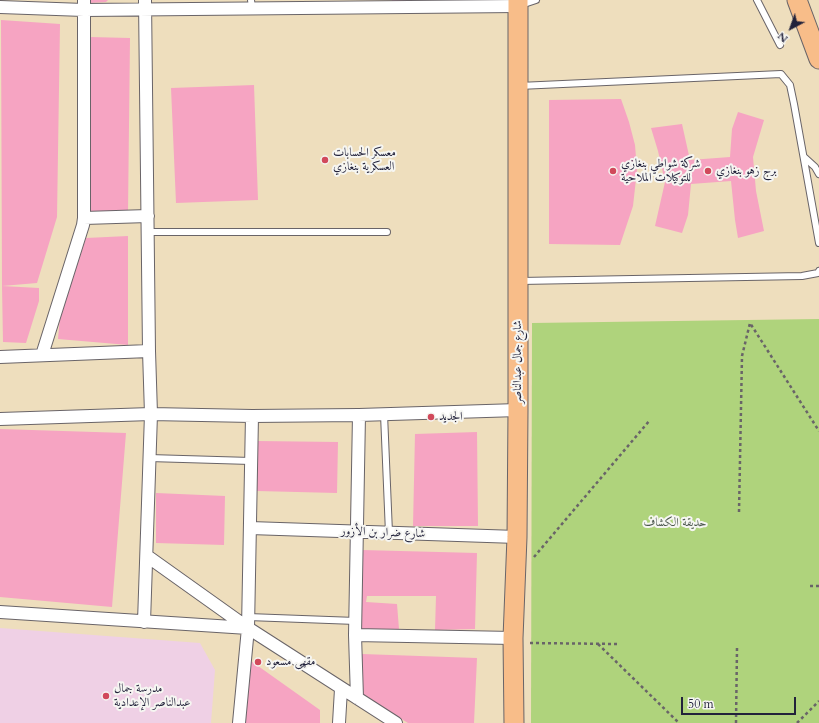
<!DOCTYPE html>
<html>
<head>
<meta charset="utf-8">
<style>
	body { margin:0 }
	#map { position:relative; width:819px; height:723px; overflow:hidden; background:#eedebd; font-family:Cardo,serif }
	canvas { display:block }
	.north { position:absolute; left:771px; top:8px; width:40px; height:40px; -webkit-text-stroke:3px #f6f6f2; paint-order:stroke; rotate:221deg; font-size:11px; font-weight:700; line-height:16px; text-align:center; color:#22223b }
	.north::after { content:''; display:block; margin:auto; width:14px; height:18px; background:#22223b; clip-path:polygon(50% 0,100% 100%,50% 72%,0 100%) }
	.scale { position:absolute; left:681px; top:697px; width:115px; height:18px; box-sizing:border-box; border:2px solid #22223b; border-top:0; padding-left:5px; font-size:12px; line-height:14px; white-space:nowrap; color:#22223b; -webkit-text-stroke:3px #f6f6f2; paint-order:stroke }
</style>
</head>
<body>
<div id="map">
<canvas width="819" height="723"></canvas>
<div class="north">N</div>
<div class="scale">50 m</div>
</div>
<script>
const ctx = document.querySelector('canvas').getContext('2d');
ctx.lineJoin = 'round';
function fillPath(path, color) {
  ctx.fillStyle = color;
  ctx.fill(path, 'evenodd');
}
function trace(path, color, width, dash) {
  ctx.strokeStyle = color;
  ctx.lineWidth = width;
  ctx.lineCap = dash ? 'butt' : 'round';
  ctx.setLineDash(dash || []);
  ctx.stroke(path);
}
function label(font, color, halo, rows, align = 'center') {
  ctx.font = font + ' Cardo,Amiri,serif';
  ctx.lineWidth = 4;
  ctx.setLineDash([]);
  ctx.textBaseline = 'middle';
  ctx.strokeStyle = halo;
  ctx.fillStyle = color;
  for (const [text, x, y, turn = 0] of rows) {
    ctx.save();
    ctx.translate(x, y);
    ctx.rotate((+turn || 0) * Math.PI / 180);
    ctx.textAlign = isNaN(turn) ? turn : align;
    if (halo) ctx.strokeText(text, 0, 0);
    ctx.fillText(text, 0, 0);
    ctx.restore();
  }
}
fillPath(new Path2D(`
	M 0,628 L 200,643 L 215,670 L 211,723 L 0,723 Z`), '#efd0e5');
fillPath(new Path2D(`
	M 819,319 L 819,723 L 531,723 L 532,323 Z`), '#afd37c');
fillPath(new Path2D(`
	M 90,0 L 108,0 L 106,2 L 90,3 Z
	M 392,0 L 409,0 L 409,2 L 392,1 Z
	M 1,20 L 60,24 L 57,217 L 37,283 L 2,286 Z
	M 90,37 L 130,38 L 128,212 L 89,212 Z
	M 254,85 L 258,200 L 176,203 L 171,88 Z
	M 621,99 L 629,122 L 635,145 L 637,170 L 633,206 L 620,245 L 549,244 L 549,100 Z
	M 738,112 L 764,120 L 753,157 L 756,191 L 764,231 L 738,238 L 735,220 L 731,181 L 691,184 L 688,215 L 682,233 L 655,226 L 665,182 L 658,151 L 651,128 L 682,124 L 690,160 L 730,157 L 732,129 Z
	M 128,236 L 128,345 L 58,339 L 60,316 L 86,238 Z
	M 2,286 L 39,288 L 39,301 L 26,343 L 3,342 Z
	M 0,429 L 126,433 L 112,607 L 0,597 Z
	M 477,432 L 478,526 L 413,526 L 415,434 Z
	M 257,441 L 338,442 L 337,493 L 257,491 Z
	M 156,493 L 225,496 L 224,545 L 156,543 Z
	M 362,550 L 477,553 L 475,629 L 435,630 L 436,596 L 367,596 L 366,602 L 397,604 L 399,629 L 360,630 Z
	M 362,654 L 477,658 L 474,723 L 408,723 L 361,694 Z
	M 251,661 L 320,710 L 320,723 L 245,723 Z`), '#f6a4c2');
const service = new Path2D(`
	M 251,0 L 252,8
	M 757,0 L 780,45
	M 521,5 L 536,0
	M 519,86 L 781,74 L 790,85 L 794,104 L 819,243
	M 804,157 L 815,167 L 819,174
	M 148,232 L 387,232
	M 520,281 L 802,276 L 818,273 L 819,271
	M 384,414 L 389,533
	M 149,458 L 251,461
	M 248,617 L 356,621`);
const minor = new Path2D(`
	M 0,7 L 84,10 L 518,6
	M 84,218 L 148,216
	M 42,355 L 83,225 L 84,218 L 84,0
	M 0,357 L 149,351
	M 0,419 L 151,414 L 252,416 L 359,415 L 518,410
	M 250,528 L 517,537
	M 147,556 L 248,628 L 396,723
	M 0,612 L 248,628
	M 144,622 L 151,414 L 149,351 L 145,0
	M 355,635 L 513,638
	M 357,698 L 355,635 L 359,415
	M 239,723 L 248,628 L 252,416
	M 339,723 L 341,689`);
const primary = new Path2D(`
	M 797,0 L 819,59
	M 514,723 L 513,638 L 517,537 L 518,410 L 518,0`);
trace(service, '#696468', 8);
trace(minor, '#696468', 14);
trace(primary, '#696468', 21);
trace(new Path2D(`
	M 739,512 L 742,356 L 750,323 L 819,431
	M 534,557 L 650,420
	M 810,586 L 819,586
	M 530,643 L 618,644
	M 598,644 L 679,723
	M 736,723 L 737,648
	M 797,723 L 819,701`), '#696468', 2.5, [3, 3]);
trace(service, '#fff', 6);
trace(minor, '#fff', 12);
trace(primary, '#f8bd89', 19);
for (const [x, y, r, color] of [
	[325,160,4,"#d1495b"],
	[613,171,4,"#d1495b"],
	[708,171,4,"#d1495b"],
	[431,417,4,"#d1495b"],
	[258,662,4,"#d1495b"],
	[106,696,4,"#d1495b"]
]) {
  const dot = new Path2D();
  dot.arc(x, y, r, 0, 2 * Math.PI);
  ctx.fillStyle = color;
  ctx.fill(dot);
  trace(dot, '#f6f6f2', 1.5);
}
label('12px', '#22223b', '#f6f6f2', [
	["معسكر الحسابات",333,153],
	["العسكرية بنغازي",333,167],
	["شركة شواطي بنغازي",621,164],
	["للتوكيلات الملاحية",621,178],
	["برج زهو بنغازي",716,171],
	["الجديد",439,417],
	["مقهى مسعود",266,662],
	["مدرسة جمال",114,689],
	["عبدالناصر الإعدادية",114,703]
], 'left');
label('12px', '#22223b', '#f6f6f2', [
	["شارع جمال عبدالناصر",518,362,-90],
	["شارع ضرار بن الأزور",383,533,2]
]);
label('12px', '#4c574e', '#f6f6f2', [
	["حديقة الكشاف",675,523]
]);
</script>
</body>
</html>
